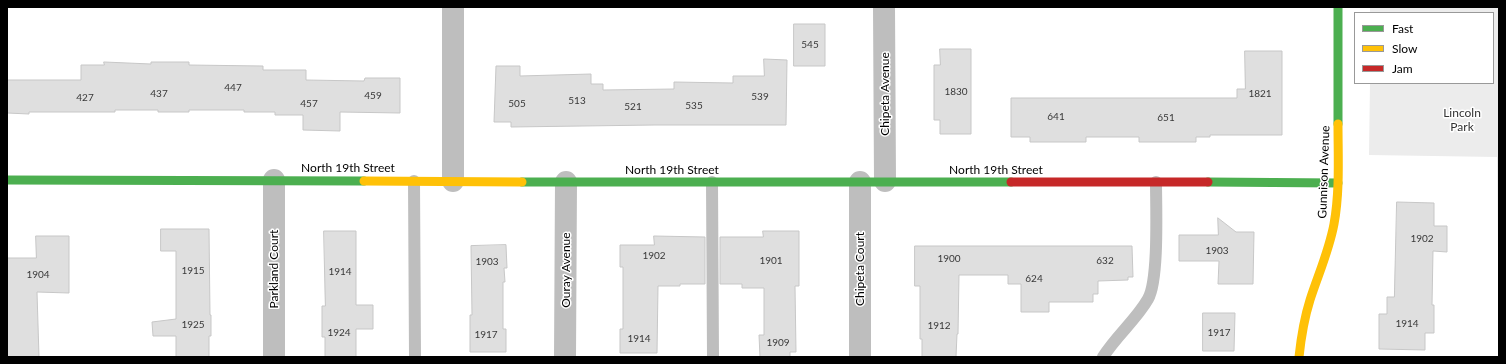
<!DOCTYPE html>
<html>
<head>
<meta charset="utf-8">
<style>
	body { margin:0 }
	#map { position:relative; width:1506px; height:364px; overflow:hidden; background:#fff; font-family:Lato,sans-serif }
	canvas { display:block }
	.frame { position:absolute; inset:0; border:8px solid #000; pointer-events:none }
	.legend { position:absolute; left:1354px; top:12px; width:140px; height:72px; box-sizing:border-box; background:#fff; border:1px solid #999; margin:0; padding:5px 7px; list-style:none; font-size:12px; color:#000 }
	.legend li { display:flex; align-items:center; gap:8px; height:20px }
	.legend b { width:20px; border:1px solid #999 }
</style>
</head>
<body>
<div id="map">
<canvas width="1506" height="364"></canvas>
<div class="frame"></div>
<ul class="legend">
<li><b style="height:5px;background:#4caf50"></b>Fast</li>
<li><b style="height:5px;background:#ffc107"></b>Slow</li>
<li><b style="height:5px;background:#c62828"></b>Jam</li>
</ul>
</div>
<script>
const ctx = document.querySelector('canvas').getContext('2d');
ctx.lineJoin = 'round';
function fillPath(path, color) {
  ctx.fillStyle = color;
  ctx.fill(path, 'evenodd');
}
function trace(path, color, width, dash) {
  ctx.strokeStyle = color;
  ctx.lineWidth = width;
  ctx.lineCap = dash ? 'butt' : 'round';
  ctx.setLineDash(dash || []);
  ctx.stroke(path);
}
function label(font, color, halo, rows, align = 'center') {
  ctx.font = font + ' Lato,sans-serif';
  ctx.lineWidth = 3;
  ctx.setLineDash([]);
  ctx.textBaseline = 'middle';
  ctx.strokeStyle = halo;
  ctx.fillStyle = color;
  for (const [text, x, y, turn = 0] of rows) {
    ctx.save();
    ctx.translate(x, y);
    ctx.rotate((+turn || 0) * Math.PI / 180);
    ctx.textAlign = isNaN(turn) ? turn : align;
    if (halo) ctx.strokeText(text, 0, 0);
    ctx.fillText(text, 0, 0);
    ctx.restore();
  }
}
fillPath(new Path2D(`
	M 1370,7 L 1499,7 L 1499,357 L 1497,157 L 1369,155 L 1370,83 L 1493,83 L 1493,13 L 1370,13 Z`), '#ececec');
const building = new Path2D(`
	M 794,24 L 825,24 L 825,66 L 794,66 Z
	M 940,49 L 971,49 L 971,134 L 940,134 L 940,120 L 934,120 L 934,65 L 940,65 Z
	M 1245,51 L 1282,51 L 1282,135 L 1210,135 L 1210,137 L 1196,137 L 1196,142 L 1139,142 L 1139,137 L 1086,137 L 1086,142 L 1030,142 L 1030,137 L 1011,137 L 1011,98 L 1237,98 L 1237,89 L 1245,89 Z
	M 764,59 L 787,60 L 786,125 L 655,125 L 511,127 L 511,122 L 494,122 L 496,66 L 520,66 L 520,76 L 591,74 L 591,84 L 603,84 L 603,90 L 674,89 L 674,82 L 733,83 L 733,76 L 764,76 Z
	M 104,62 L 151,64 L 151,62 L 189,62 L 189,65 L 263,66 L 263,70 L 306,70 L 306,80 L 364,81 L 365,78 L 400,78 L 400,113 L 340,112 L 340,131 L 303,130 L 303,115 L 275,115 L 275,112 L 244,112 L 244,110 L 189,110 L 189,112 L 158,112 L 158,110 L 115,110 L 115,112 L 29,112 L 29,114 L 7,113 L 7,80 L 81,80 L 81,65 L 104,65 Z
	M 1397,202 L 1434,203 L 1434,226 L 1447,226 L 1447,252 L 1433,251 L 1432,305 L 1434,305 L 1434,333 L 1425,333 L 1425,350 L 1379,349 L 1379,314 L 1387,314 L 1387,297 L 1394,297 Z
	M 1218,218 L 1236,232 L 1254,232 L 1253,284 L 1218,284 L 1219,261 L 1179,261 L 1179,235 L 1218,235 Z
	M 161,229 L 209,229 L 210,315 L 211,315 L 211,336 L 209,336 L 209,357 L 176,357 L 176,336 L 153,336 L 152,322 L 176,319 L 176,251 L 161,251 Z
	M 324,231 L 356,231 L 356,305 L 373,305 L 373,329 L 356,329 L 356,357 L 325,357 L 325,337 L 322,337 L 322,306 L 325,306 Z
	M 763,231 L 799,231 L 799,286 L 795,286 L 796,352 L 790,352 L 790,357 L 760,357 L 759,335 L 764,335 L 764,288 L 742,288 L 742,284 L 720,284 L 720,237 L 763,237 Z
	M 36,236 L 69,236 L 69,293 L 37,292 L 39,357 L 7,357 L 7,258 L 36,258 Z
	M 654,236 L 705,237 L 705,284 L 680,284 L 680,286 L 658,286 L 657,353 L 620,353 L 620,329 L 623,329 L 623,267 L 620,267 L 620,245 L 654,245 Z
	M 506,245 L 507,268 L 504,268 L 505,282 L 503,282 L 503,329 L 506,329 L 506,352 L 470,352 L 470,315 L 472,315 L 471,246 Z
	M 915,246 L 1132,246 L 1133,277 L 1128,277 L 1128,280 L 1098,281 L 1098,294 L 1093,294 L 1093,302 L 1049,302 L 1049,312 L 1021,312 L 1021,284 L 1008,284 L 1008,275 L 959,275 L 958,334 L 957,334 L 956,357 L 922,357 L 922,339 L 920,339 L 920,286 L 915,286 Z
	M 1203,313 L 1235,313 L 1234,351 L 1203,351 Z`);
fillPath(building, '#dfdfdf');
trace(building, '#c7c7c7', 1);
trace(new Path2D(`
	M 414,181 L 415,357
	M 712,182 L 713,357
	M 1103,357 C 1116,336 1136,320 1148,299 C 1159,280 1156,207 1156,182`), '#bebebe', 12);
trace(new Path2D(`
	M 453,7 L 453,181
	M 884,7 L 885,181
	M 274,180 L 274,357
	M 860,182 L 860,357
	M 565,357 L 566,182`), '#bebebe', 22);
trace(new Path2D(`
	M 1338,7 L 1338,124
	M 7,180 L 364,181
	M 522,182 L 1011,182
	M 1208,182 L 1338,183`), '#4caf50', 9);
trace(new Path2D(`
	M 364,181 L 522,182
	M 1299,357 C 1301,338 1304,319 1310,300 C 1318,275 1329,251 1334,224 C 1340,191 1338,157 1338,124`), '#ffc107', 9);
trace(new Path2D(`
	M 1011,182 L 1208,182`), '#c62828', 9);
label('10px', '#383838', null, [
	["545",810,45],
	["447",233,88],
	["1830",956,92],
	["437",159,94],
	["1821",1260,94],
	["459",373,96],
	["539",760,97],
	["427",85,98],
	["513",577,101],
	["457",309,104],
	["505",517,104],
	["535",694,106],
	["521",633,107],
	["641",1056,117],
	["651",1166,118],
	["1902",1422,239],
	["1903",1217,251],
	["1902",654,256],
	["1900",949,259],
	["1901",771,261],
	["632",1105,261],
	["1903",487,262],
	["1915",193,271],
	["1914",340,272],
	["1904",38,275],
	["624",1034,279],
	["1914",1407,324],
	["1925",193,325],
	["1912",939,326],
	["1924",339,333],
	["1917",1219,333],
	["1917",486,335],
	["1914",639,339],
	["1909",778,343]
]);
label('12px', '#000', '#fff', [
	["Chipeta Avenue",885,94,-90],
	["North 19th Street",348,168],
	["North 19th Street",672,170],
	["North 19th Street",996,170],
	["Gunnison Avenue",1324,172,-88],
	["Parkland Court",274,269,-90],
	["Chipeta Court",860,269,-90],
	["Ouray Avenue",566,270,-90]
]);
label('12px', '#333', '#fff', [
	["Lincoln",1462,113],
	["Park",1462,127]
]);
</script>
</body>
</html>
